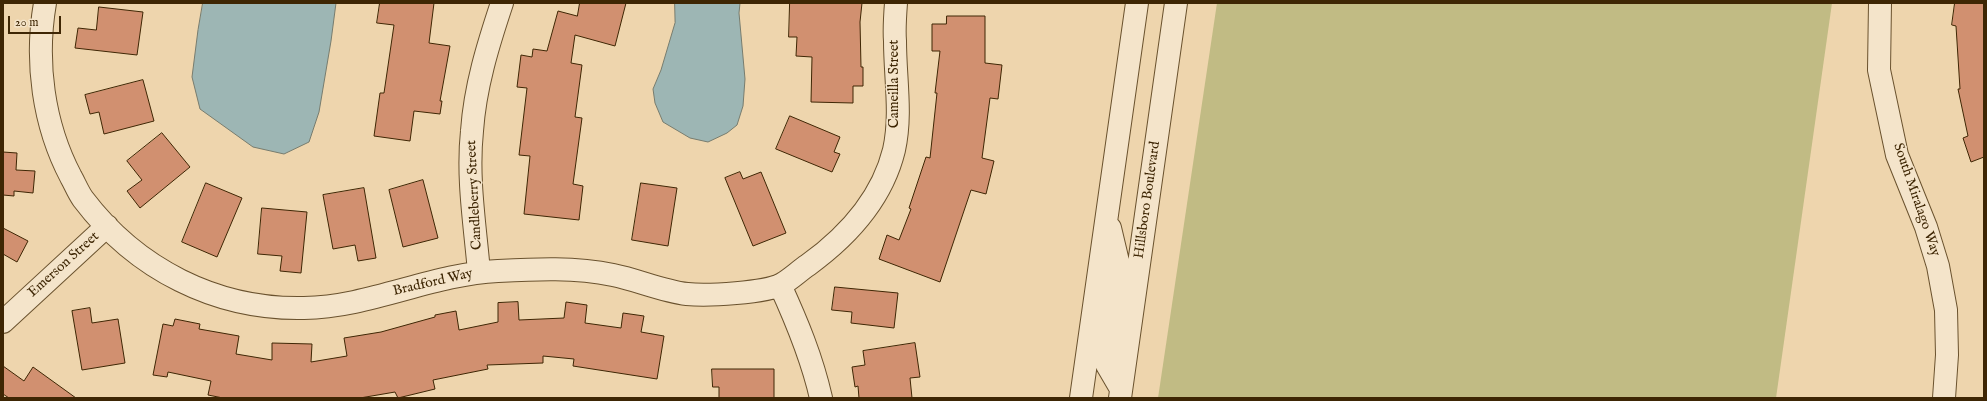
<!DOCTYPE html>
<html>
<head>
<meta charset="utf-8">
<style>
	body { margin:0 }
	#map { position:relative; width:1987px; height:401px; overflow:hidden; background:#eed5ad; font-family:"IM FELL English",serif }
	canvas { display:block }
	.frame { position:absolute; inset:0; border:4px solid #3e2604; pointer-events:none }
	.scale { position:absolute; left:8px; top:16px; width:53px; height:18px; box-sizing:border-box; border:2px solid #3e2604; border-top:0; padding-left:5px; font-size:12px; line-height:14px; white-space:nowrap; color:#3e2604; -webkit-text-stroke:3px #f4e4ca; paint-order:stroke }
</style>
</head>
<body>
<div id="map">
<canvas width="1987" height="401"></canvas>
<div class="frame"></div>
<div class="scale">20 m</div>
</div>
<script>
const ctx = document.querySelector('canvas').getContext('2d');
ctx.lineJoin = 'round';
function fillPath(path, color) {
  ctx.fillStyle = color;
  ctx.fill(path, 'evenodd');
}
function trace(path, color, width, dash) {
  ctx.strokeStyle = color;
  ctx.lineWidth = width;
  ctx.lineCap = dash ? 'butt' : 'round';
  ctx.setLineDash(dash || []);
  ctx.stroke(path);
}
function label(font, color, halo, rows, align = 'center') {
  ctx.font = font + ' "IM FELL English",serif';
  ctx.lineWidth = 3;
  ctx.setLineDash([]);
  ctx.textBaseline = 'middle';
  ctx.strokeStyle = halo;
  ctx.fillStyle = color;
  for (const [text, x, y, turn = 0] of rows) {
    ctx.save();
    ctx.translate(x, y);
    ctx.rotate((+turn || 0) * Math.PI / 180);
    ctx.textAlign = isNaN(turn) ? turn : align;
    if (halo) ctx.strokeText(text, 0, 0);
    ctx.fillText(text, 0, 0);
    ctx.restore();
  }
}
fillPath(new Path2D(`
	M 1217,3 L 1832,3 L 1776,398 L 1158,398 Z`), '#c1bb84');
const water = new Path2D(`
	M 203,3 L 336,3 L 331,41 L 319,112 L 309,142 L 284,154 L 253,147 L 200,109 L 192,77 L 198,30 Z
	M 675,3 L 740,3 L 739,13 L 745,79 L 743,106 L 737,125 L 727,133 L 708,142 L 690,138 L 663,122 L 655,103 L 653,89 L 661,70 L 675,23 Z`);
fillPath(water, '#9db6b4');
trace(water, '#777c6e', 1);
const building = new Path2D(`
	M 380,3 L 434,3 L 429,43 L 450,46 L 440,101 L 442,101 L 440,114 L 414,111 L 410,141 L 374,136 L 380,93 L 384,93 L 394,25 L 377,23 Z
	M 580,3 L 626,3 L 615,46 L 575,35 L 571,63 L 582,65 L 575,117 L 582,118 L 573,184 L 583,186 L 579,220 L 524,214 L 530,156 L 519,155 L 527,88 L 517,87 L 521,55 L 532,57 L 533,49 L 547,51 L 558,11 L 577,16 Z
	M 790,3 L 862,3 L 860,22 L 861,67 L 863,67 L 863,86 L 853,86 L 853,103 L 811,102 L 812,57 L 796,56 L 797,37 L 789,37 Z
	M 1955,3 L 1984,3 L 1984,157 L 1971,162 L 1963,138 L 1968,136 L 1958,89 L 1960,89 L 1956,26 L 1952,25 Z
	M 99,7 L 143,12 L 137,55 L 75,48 L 78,28 L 96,30 Z
	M 947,16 L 985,16 L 985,63 L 1002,65 L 998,99 L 990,98 L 982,158 L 994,161 L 986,194 L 971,190 L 940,282 L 879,259 L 887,235 L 899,240 L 911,209 L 909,208 L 926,157 L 930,158 L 937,93 L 935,93 L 940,51 L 932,51 L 932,24 L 946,24 Z
	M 143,80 L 154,121 L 104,134 L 99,112 L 90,114 L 85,95 Z
	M 790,116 L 840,137 L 834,152 L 840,154 L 832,172 L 776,149 Z
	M 162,133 L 190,167 L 140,208 L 127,191 L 142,180 L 127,161 Z
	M 3,152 L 17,153 L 16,170 L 35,171 L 33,193 L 14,191 L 14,196 L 3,195 Z
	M 740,172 L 743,179 L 761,172 L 786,233 L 753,246 L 725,178 Z
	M 423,180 L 438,238 L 403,247 L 389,190 Z
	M 206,183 L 242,198 L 217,257 L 182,242 Z
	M 641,183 L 677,188 L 668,246 L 632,240 Z
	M 364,188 L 376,258 L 358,261 L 355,245 L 333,249 L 323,195 Z
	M 262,208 L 307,212 L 301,273 L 280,271 L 282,256 L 258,254 Z
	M 3,228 L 28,241 L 17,262 L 3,254 Z
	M 835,287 L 898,293 L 894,328 L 851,323 L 852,312 L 832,310 Z
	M 518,302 L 519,320 L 564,318 L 566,302 L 587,305 L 585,323 L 621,328 L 623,313 L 644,316 L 641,332 L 664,336 L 657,379 L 573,366 L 574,359 L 543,356 L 543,363 L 487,365 L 488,369 L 433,380 L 435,389 L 398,398 L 395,392 L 360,398 L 223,398 L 208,395 L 211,381 L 168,372 L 167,377 L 153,375 L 163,324 L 173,326 L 175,319 L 200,324 L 199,329 L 239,336 L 236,354 L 272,360 L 272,343 L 312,344 L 311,362 L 347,356 L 344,338 L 381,332 L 435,317 L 435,315 L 456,311 L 459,330 L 498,322 L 498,303 Z
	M 90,308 L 92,323 L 118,319 L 125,363 L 82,370 L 72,311 Z
	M 915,343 L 920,377 L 910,378 L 912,398 L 859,398 L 858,386 L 855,387 L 852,367 L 865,365 L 863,351 Z
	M 3,366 L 24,381 L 33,367 L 76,398 L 9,398 L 3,394 Z
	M 712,369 L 774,369 L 774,398 L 719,398 L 719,387 L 713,387 Z`);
fillPath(building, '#d19070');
trace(building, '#3e2604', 1);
const minor = new Path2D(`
	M 45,3 C 35,61 43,124 71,177 C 75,184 78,192 83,199 C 136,269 216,310 304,308 C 370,307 432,274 498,271 C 536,269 575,267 613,275 C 638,280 662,291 687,294 C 707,296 766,293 782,284 C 791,279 799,271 808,265 C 848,236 882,199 894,150 C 902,114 895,78 895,41 C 894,29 895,16 896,3
	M 1880,3 L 1879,70 L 1897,155 L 1926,227 L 1938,266 L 1946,310 L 1947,355 L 1944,398
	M 1110,228 L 1119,266 L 1107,365 L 1121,389
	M 479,272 C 475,225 467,178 472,131 C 475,87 488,45 502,3
	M 780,285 C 797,322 812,358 821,398
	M 3,322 L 107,226
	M 1081,398 L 1137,3
	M 1120,398 L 1176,3`);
trace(minor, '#6a522e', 24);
trace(minor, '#f4e4ca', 22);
label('14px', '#3e2604', '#f4e4ca', [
	["Cameilla Street",895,84,-90],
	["Candleberry Street",475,195,-93],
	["Hillsboro Boulevard",1148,200,-82],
	["South Miralago Way",1916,200,71],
	["Emerson Street",64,265,-42],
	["Bradford Way",433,283,-13]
]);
</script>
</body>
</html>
